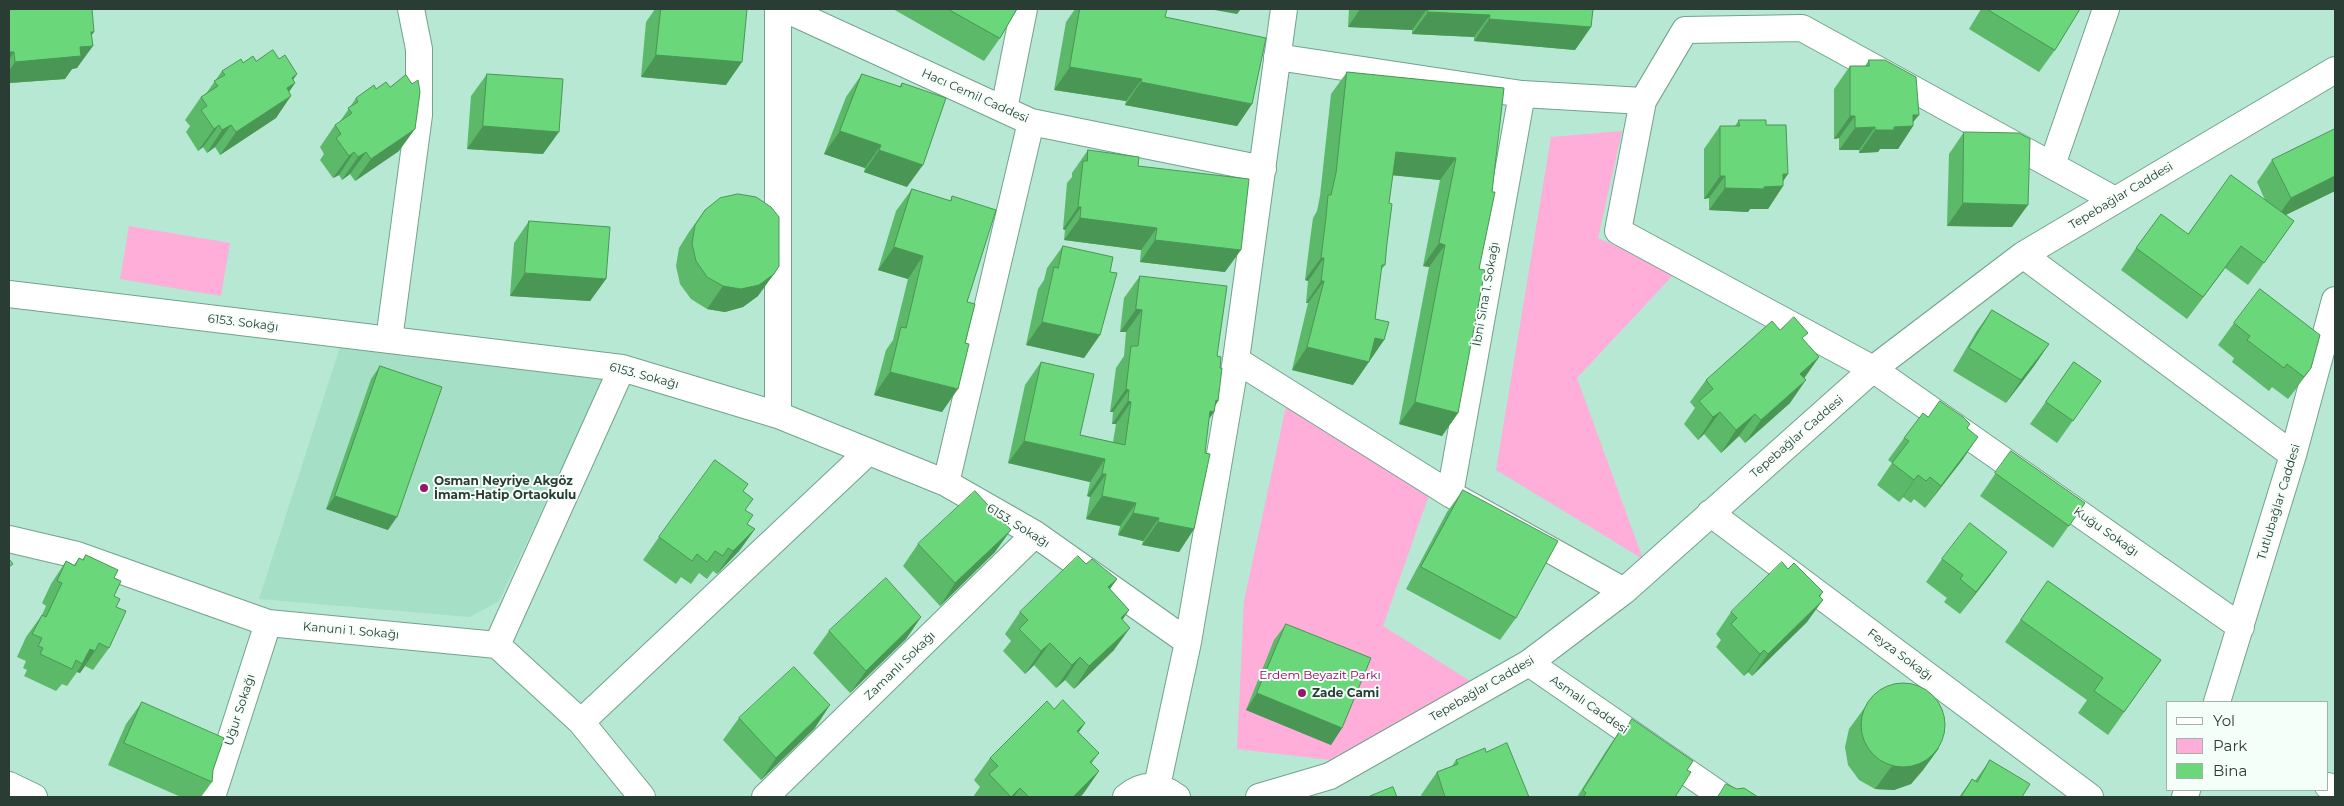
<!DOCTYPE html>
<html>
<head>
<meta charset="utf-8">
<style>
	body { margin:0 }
	#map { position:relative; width:2344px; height:806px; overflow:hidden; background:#b6e8d3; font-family:Montserrat,sans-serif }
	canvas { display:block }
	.frame { position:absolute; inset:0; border:10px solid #293d35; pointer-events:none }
	.legend { position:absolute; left:2166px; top:701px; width:162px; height:90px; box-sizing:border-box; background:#f5fffa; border:1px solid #a3b1ab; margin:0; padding:6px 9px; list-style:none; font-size:15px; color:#293d35 }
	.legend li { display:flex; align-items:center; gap:10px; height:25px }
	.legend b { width:25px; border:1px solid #a3b1ab }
</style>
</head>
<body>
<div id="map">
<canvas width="2344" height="806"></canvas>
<div class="frame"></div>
<ul class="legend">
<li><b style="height:6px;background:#fff"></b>Yol</li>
<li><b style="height:14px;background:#feaed8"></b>Park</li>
<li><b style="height:14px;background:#6ad77a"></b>Bina</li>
</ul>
</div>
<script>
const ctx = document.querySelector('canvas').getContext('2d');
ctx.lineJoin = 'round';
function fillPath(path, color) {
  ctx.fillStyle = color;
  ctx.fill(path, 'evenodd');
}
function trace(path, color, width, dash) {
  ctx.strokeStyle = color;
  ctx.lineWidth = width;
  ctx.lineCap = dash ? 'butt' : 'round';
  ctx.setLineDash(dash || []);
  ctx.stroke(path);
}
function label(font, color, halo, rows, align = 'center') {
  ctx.font = font + ' Montserrat,sans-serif';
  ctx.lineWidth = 4;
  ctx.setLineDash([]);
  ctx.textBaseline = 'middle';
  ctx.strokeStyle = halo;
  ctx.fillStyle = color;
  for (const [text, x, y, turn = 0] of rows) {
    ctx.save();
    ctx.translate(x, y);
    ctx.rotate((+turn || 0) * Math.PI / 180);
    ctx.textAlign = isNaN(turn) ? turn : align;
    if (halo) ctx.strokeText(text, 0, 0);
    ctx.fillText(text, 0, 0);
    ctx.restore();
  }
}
fillPath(new Path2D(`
	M 340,347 L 605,377 L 499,601 L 470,617 L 259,599 Z`), '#a4dfc6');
fillPath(new Path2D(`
	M 1622,131 L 1598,238 L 1675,273 L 1577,378 L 1643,559 L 1496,470 L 1551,137 Z
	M 129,226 L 230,243 L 221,296 L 120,279 Z
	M 1287,402 L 1431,489 L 1383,626 L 1473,683 L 1330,760 L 1237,749 L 1244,601 Z`), '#feaed8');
const minor = new Path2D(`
	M 778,9 L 778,415
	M 785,9 L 1031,122 L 1263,169
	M 1277,57 L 1522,94 L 1643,101 L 1685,30 L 1802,28 L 2113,199
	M 1643,101 L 1618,231 L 1873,369 L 2241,627
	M 1004,109 L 1024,9
	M 2052,165 L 2106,9
	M 2023,255 L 2293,455
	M 9,294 L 622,368 L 778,415 L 946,483 L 1035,534 L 1188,642
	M 389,340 L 419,115 L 419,49 L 411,9
	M 1236,360 L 1450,494 L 1624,591
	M 946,483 L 1031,122
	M 1450,494 L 1522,94
	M 1710,513 L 2090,797
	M 9,539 L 77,555 L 268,623 L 497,645 L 581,722 L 642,797
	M 497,645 L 622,368
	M 1529,663 L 1723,797
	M 2217,702 L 2293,455 L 2335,300
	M 581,722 L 868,452
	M 9,785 L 34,797
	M 1157,786 L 1188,642 L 1236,360 L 1284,9
	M 2328,786 L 2335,791
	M 212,797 L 268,623
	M 765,797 L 1035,534
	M 1126,797 C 1143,783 1160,784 1177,797
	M 1259,797 L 1330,776 L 1529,663 L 1624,591 L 1873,369 L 2023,255 L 2335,70
	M 2185,797 L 2187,790`);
trace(minor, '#72a28e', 28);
trace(minor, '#fff', 26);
fillPath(new Path2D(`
	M 20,9 L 92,9 L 92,35 L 77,68 L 72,69 L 65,79 L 9,83 L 9,10 Z
	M 655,9 L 747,9 L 726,85 L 641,77 L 646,22 Z
	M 893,9 L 1017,9 L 1000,38 L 984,61 Z
	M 1075,9 L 1167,9 L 1165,17 L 1252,104 L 1237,126 L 1125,105 L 1126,101 L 1054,90 L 1066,22 Z
	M 1349,9 L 1593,9 L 1591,27 L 1575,50 L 1474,41 L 1474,37 L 1412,34 L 1412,30 L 1348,27 Z
	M 1981,9 L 2080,9 L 2055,50 L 2039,72 L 1969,29 Z
	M 279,59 L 297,74 L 293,80 L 295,83 L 289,92 L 276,118 L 220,155 L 215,147 L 207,153 L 203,147 L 198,151 L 186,132 L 190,126 L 185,120 L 201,97 L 205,95 L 222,71 L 243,63 Z
	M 1869,60 L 1913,122 L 1913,126 L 1898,149 L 1880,149 L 1878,152 L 1859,153 L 1859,150 L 1839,150 L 1839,138 L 1834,139 L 1834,89 L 1850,66 L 1865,66 Z
	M 1347,72 L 1504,88 L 1479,269 L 1458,413 L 1442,436 L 1399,424 L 1429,267 L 1423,266 L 1440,180 L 1392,175 L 1389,203 L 1385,265 L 1381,270 L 1375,319 L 1384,340 L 1353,385 L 1292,370 L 1308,303 L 1306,303 L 1308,281 L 1305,280 L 1310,240 L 1313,218 L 1317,211 L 1320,196 L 1331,94 Z
	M 487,74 L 543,154 L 467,149 L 471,96 Z
	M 862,74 L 899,87 L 902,83 L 907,187 L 864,172 L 865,168 L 824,154 L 846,97 Z
	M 356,98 L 399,151 L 355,181 L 350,174 L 342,180 L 339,175 L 333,178 L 320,160 L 324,154 L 320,147 L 335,125 L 339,123 Z
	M 1739,120 L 1766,125 L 1783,182 L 1783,186 L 1768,209 L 1750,209 L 1748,212 L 1709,210 L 1709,198 L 1704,199 L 1704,149 L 1720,126 L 1735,126 Z
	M 2335,129 L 2335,191 L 2286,215 L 2294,221 L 2248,285 L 2225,268 L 2187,319 L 2121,270 L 2136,248 L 2188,234 L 2265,200 L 2257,182 L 2272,160 Z
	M 1964,132 L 2012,227 L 1947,226 L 1949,154 Z
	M 1088,150 L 1138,166 L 1225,272 L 1140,262 L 1141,250 L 1064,240 L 1065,230 L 1063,229 L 1067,183 L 1072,177 L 1072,173 Z
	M 912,189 L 950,201 L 952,196 L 967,302 L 942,412 L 874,395 L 886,350 L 893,340 L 908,279 L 878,270 L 896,211 Z
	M 705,210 L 758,296 L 743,307 L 725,312 L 707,309 L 691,299 L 680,284 L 676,266 L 679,248 L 689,232 Z
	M 529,221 L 606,279 L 590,301 L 510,296 L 514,243 Z
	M 1063,246 L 1110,272 L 1100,335 L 1084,358 L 1026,345 L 1038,289 L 1044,280 L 1047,268 Z
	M 1140,276 L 1217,356 L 1220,368 L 1218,401 L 1215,406 L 1214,412 L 1209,419 L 1194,529 L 1179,552 L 1142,545 L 1143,541 L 1118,535 L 1120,526 L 1086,519 L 1090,497 L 1087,496 L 1090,482 L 1008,463 L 1025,385 L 1041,362 L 1080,435 L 1113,442 L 1116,424 L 1112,424 L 1113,412 L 1110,412 L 1116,368 L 1124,356 L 1126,332 L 1120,332 L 1124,298 Z
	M 1992,310 L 2049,344 L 2034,366 L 2006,403 L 1953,371 L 1976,332 Z
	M 2234,323 L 2311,368 L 2288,399 L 2272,387 L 2269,391 L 2232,362 L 2234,358 L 2218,345 Z
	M 1780,330 L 1803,340 L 1819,357 L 1804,378 L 1790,403 L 1745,443 L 1739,436 L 1721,453 L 1704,434 L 1698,440 L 1684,424 L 1695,408 L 1690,402 L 1706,380 Z
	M 2074,362 L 2101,381 L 2057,443 L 2030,424 Z
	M 380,366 L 388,530 L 326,509 L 371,379 Z
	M 1928,417 L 1967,428 L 1963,459 L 1925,508 L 1914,499 L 1911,503 L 1903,497 L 1899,502 L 1877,485 L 1892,463 L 1888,460 L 1904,438 Z
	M 2011,451 L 2085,503 L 2053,548 L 1980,496 Z
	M 1463,490 L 1516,618 L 1500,640 L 1406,589 L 1447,512 Z
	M 743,491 L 747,524 L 755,529 L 739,551 L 717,574 L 713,571 L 707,579 L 699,573 L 691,584 L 681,577 L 676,584 L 643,560 L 659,537 Z
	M 918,544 L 995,552 L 940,606 L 903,566 Z
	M 86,555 L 114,578 L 114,596 L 116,607 L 109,648 L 93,670 L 85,666 L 80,673 L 77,672 L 67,686 L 62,684 L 56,691 L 24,676 L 27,670 L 23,668 L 26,661 L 17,657 L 26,637 L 42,615 L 46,606 L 42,603 L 51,584 L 66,561 L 74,565 L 79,558 L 82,560 Z
	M 1942,559 L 1991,574 L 1960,614 L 1944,602 L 1947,598 L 1926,582 Z
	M 1086,564 L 1117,579 L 1110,589 L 1129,610 L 1122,620 L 1114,650 L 1074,689 L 1065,680 L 1056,688 L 1034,665 L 1025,674 L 1003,651 L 1011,641 L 1005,634 L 1020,612 Z
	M 1788,569 L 1823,592 L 1820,597 L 1807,622 L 1752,676 L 1748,672 L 1744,676 L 1716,647 L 1721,640 L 1716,634 L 1731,612 Z
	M 2048,581 L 2161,660 L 2108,735 L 2078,713 L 2087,700 L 2005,642 Z
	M 921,617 L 906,639 L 850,693 L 813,653 L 829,631 Z
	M 1286,624 L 1342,728 L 1331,745 L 1246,710 L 1274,640 Z
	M 142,702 L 213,770 L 212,782 L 201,797 L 181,797 L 108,765 L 126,724 Z
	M 1865,707 L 1939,748 L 1923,770 L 1911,784 L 1894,790 L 1875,789 L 1859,780 L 1848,765 L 1845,747 L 1849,729 Z
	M 1054,709 L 1085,723 L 1078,733 L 1099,753 L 1091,764 L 1099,771 L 1083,794 L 1080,797 L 973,797 L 980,787 L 974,780 L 990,758 Z
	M 739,718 L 815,728 L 761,780 L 723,740 Z
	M 1632,719 L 1687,770 L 1675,797 L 1577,797 L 1606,751 L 1621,729 L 1624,731 Z
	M 1486,752 L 1529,797 L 1422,797 L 1421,795 L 1437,772 L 1452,766 L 1456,760 Z
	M 1990,760 L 2022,797 L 1959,797 L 1972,779 L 1975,781 Z`), '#5bb969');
fillPath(new Path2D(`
	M 1209,9 L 1241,9 L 1237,14 Z
	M 1360,9 L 1427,9 L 1412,30 L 1348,27 Z
	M 1428,12 L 1490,15 L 1474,37 L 1412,34 Z
	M 1489,19 L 1591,27 L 1575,50 L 1474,41 Z
	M 91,32 L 94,32 L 83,47 L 93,46 L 77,68 L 72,69 L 65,79 L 9,83 L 9,71 L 15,62 Z
	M 9,52 L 14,52 L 9,60 Z
	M 656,55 L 742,62 L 726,85 L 641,77 Z
	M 1070,67 L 1142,79 L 1126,101 L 1054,90 Z
	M 297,74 L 287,88 L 295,83 L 281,103 L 291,96 L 276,118 L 220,155 L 236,132 L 292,78 Z
	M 1141,82 L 1252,104 L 1237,126 L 1125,105 Z
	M 1913,115 L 1919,115 L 1910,126 L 1913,126 L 1898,149 L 1880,149 L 1878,152 L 1859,153 L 1875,130 L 1894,127 Z
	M 1850,116 L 1855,116 L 1839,138 L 1834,139 Z
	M 219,125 L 203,147 L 198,151 L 214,129 Z
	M 231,125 L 215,147 L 207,153 L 222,130 Z
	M 483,126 L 559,132 L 543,154 L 467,149 Z
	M 1875,127 L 1859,150 L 1839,150 L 1855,128 Z
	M 415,129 L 399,151 L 355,181 L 371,159 Z
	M 840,131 L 881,145 L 865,168 L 824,154 Z
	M 879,150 L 923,165 L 907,187 L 864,172 Z
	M 354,152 L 339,175 L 333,178 L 349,156 Z
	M 366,152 L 350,174 L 342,180 L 358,157 Z
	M 1396,152 L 1456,158 L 1440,180 L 1380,174 Z
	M 1783,174 L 1788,174 L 1780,186 L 1783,186 L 1768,209 L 1750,209 L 1748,212 L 1709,210 L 1725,188 L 1764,187 Z
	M 1720,176 L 1725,176 L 1709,198 L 1704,199 Z
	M 2335,176 L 2335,191 L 2275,220 L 2291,198 Z
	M 1963,203 L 2028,205 L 2012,227 L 1947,226 Z
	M 1078,207 L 1081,207 L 1065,230 L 1063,229 Z
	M 1080,218 L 1157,228 L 1141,250 L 1064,240 Z
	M 1155,240 L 1241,250 L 1225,272 L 1140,262 Z
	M 1439,243 L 1445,245 L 1429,267 L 1423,266 Z
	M 2241,246 L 2225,268 L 2187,319 L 2203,297 Z
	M 894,247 L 923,256 L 908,279 L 878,270 Z
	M 1321,258 L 1324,258 L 1308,281 L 1305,280 Z
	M 525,273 L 606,279 L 590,301 L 510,296 Z
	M 774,274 L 758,296 L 743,307 L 725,312 L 707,309 L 723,286 Z
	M 1321,281 L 1324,281 L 1308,303 L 1306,303 Z
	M 1136,309 L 1142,310 L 1126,332 L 1120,332 Z
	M 1042,322 L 1100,335 L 1084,358 L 1026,345 Z
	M 1375,338 L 1384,340 L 1353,385 L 1292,370 L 1307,347 Z
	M 2049,344 L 2034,366 L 2006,403 L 2021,380 Z
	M 1819,357 L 1803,380 L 1800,374 Z
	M 2311,368 L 2295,390 L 2288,399 L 2304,377 Z
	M 890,372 L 958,389 L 942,412 L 874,395 Z
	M 1806,380 L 1790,403 L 1745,443 L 1761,420 Z
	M 1126,389 L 1129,390 L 1113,412 L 1110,412 Z
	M 1216,400 L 1218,401 L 1211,412 L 1214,412 L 1198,434 Z
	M 1128,401 L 1131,402 L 1116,424 L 1112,424 Z
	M 1415,402 L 1458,413 L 1442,436 L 1399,424 Z
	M 1720,412 L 1704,434 L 1698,440 L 1713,417 Z
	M 1755,414 L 1739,436 L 1721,453 L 1736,430 Z
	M 1978,437 L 1963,459 L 1925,508 L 1941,486 Z
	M 1024,441 L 1105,459 L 1090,482 L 1008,463 Z
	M 1102,474 L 1106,474 L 1090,497 L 1087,496 Z
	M 1918,475 L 1903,497 L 1899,502 L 1914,480 Z
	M 335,496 L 397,517 L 388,530 L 326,509 Z
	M 1102,496 L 1136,503 L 1120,526 L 1086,519 Z
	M 1133,513 L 1159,518 L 1143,541 L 1118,535 Z
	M 1158,522 L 1194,529 L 1179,552 L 1142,545 Z
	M 755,529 L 739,551 L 717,574 L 733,551 Z
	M 1011,530 L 995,552 L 940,606 L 955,583 Z
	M 2007,552 L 1991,574 L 1960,614 L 1976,592 Z
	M 1117,579 L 1101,601 L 1108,587 Z
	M 1823,600 L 1807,622 L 1752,676 L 1768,654 Z
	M 1129,610 L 1114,632 L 1121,618 Z
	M 921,617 L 906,639 L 850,693 L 866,671 Z
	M 1130,628 L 1114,650 L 1074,689 L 1089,666 Z
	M 1050,643 L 1034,665 L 1025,674 L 1041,651 Z
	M 90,649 L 95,651 L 80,673 L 77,672 L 82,664 Z
	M 1764,650 L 1748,672 L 1744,676 L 1760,654 Z
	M 1080,657 L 1065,680 L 1056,688 L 1072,665 Z
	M 1257,693 L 1342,728 L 1331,745 L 1246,710 Z
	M 830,705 L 815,728 L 761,780 L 776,758 Z
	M 1085,723 L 1070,745 L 1077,731 Z
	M 1939,748 L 1923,770 L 1911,784 L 1894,790 L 1875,789 L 1891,767 Z
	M 1099,771 L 1083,794 L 1080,797 L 1073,797 Z
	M 1020,788 L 1014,797 L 1011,797 Z`), '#4a9655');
const building = new Path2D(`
	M 26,9 L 92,9 L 94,32 L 91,32 L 93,46 L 80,47 L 81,56 L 15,62 L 14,52 L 9,52 L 9,10 Z
	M 661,9 L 747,9 L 742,62 L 656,55 Z
	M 948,9 L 1017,9 L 1000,38 Z
	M 1080,9 L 1167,9 L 1165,17 L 1266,38 L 1252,104 L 1141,82 L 1142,79 L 1070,67 Z
	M 1428,9 L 1593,9 L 1591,27 L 1489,19 L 1490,15 L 1428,12 Z
	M 1987,9 L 2080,9 L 2055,50 Z
	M 273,50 L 279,59 L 285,55 L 297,74 L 292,78 L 295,83 L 287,88 L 291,96 L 236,132 L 231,125 L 222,130 L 219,125 L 214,129 L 201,110 L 207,106 L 201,97 L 218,86 L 214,81 L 225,75 L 222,71 L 241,59 L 243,63 L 253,56 L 256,61 Z
	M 1869,60 L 1885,60 L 1916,77 L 1919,115 L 1913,115 L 1913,126 L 1894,127 L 1894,130 L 1875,130 L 1875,127 L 1855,128 L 1855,116 L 1850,116 L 1850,66 L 1869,66 Z
	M 1347,72 L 1504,88 L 1492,192 L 1495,192 L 1479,269 L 1485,270 L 1458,413 L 1415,402 L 1445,245 L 1439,243 L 1456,158 L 1396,152 L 1389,203 L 1392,204 L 1387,243 L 1385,265 L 1382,265 L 1375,319 L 1389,322 L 1384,340 L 1375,338 L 1369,362 L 1307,347 L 1324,281 L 1321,281 L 1324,258 L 1321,258 L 1326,217 L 1328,195 L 1331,195 L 1336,173 Z
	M 487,74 L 563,79 L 559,132 L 483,126 Z
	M 862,74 L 901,87 L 902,83 L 946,98 L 923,165 L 879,150 L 881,145 L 840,131 Z
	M 406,75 L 412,84 L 418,80 L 420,92 L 415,129 L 371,159 L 366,152 L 358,157 L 354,152 L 349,156 L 336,138 L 341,134 L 335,125 L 352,113 L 348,108 L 358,102 L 356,98 L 374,85 L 376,89 L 386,82 L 390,87 Z
	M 1739,120 L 1766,120 L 1766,125 L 1786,125 L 1788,174 L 1783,174 L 1783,186 L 1764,187 L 1764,189 L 1725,188 L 1725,176 L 1720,176 L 1720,126 L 1739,126 Z
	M 2335,129 L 2335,176 L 2291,198 L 2272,160 Z
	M 1964,132 L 2019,133 L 2030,139 L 2028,205 L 1963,203 Z
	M 1088,150 L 1139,157 L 1138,166 L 1249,179 L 1241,250 L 1155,240 L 1157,228 L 1080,218 L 1081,207 L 1078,207 L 1083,161 L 1087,161 Z
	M 2231,175 L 2294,221 L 2264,263 L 2241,246 L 2203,297 L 2136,248 L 2161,214 L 2188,234 Z
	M 912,189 L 951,201 L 952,196 L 996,210 L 967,302 L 975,304 L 965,343 L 969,344 L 958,389 L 890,372 L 901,327 L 906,328 L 923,256 L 894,247 Z
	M 738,194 L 756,197 L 771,207 L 779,217 L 779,266 L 774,274 L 759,285 L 741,289 L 723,286 L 707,277 L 696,261 L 692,244 L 695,225 L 705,210 L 720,198 Z
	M 529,221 L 610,227 L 606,279 L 525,273 Z
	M 1063,246 L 1113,257 L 1110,272 L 1117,273 L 1100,335 L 1042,322 L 1054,267 L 1058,268 Z
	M 1140,276 L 1227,286 L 1217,356 L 1221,357 L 1220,368 L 1222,368 L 1218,401 L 1216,400 L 1214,412 L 1210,411 L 1205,453 L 1210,454 L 1194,529 L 1158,522 L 1159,518 L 1133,513 L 1136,503 L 1102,496 L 1106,474 L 1102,474 L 1105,459 L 1024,441 L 1041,362 L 1094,374 L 1080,435 L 1125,445 L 1131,402 L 1128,401 L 1129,390 L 1126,389 L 1131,346 L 1138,346 L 1142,310 L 1136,309 Z
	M 2260,289 L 2320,335 L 2311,368 L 2304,377 L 2287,364 L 2284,368 L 2247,340 L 2250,336 L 2234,323 Z
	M 1992,310 L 2049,344 L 2021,380 L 1969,348 Z
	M 1794,317 L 1808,333 L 1802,338 L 1819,357 L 1800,374 L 1806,380 L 1761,420 L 1755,414 L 1736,430 L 1720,412 L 1713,417 L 1699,401 L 1713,389 L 1706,380 L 1772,321 L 1780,330 Z
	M 2074,362 L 2101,381 L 2073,421 L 2046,402 Z
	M 380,366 L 442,387 L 397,517 L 335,496 Z
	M 1940,401 L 1963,417 L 1970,424 L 1967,428 L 1978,437 L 1941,486 L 1930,477 L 1926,481 L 1918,475 L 1914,480 L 1892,463 L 1909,441 L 1904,438 L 1923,413 L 1928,417 Z
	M 2011,451 L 2085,503 L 2069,526 L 1995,473 Z
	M 715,460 L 748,484 L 743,491 L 753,499 L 745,510 L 753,515 L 747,524 L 755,529 L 733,551 L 728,548 L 723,556 L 715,551 L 707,562 L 697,554 L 692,561 L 659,537 Z
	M 1463,490 L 1558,541 L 1516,618 L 1421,567 Z
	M 975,491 L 1011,530 L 955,583 L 918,544 Z
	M 1970,523 L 2007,552 L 1976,592 L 1960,579 L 1963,575 L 1942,559 Z
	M 86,555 L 118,570 L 114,578 L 121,581 L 114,596 L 120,599 L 116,607 L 126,611 L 109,648 L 99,643 L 95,651 L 90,649 L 82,664 L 76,660 L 72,669 L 40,654 L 43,648 L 38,646 L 42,638 L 32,634 L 42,615 L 46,617 L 62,583 L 57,581 L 66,561 L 75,566 L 79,558 L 83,560 Z
	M 1078,556 L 1086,564 L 1092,559 L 1117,579 L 1108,587 L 1129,610 L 1121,618 L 1130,628 L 1089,666 L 1080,657 L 1072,665 L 1050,643 L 1041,651 L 1019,629 L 1028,620 L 1020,612 Z
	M 9,559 L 13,564 L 9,567 Z
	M 1782,562 L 1788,569 L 1794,563 L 1823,592 L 1819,596 L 1823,600 L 1768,654 L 1764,650 L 1760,654 L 1731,624 L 1737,618 L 1731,612 Z
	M 886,578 L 921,617 L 866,671 L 829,631 Z
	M 2048,581 L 2161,660 L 2124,712 L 2094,691 L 2103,678 L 2021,620 Z
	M 1286,624 L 1371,658 L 1342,728 L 1257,693 Z
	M 794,667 L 830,705 L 776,758 L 739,718 Z
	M1861 725a42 42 0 1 1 84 0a42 42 0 1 1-84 0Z
	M 1063,700 L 1085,723 L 1077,731 L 1099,753 L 1090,762 L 1099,771 L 1073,797 L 1029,797 L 1020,788 L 1011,797 L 989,774 L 998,766 L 990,758 L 1047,701 L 1054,709 Z
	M 142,702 L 224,738 L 213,770 L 212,782 L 124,743 Z
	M 1632,719 L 1693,761 L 1687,770 L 1691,772 L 1675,797 L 1583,797 L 1586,793 L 1583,790 L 1608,750 L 1621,729 L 1625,731 Z
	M 1507,743 L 1529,797 L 1445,797 L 1437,772 L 1458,764 L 1456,760 L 1485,748 L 1486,752 Z
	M 1990,760 L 2030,784 L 2022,797 L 1961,797 L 1972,779 L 1977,782 Z
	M 1726,784 L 1737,789 L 1744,788 L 1758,797 L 1718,797 Z
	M 1393,787 L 1397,797 L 1368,797 Z`);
fillPath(building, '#6ad77a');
trace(building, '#4a9655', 1);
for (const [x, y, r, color] of [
	[424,488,5,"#98156b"],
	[1302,693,5,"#98156b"]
]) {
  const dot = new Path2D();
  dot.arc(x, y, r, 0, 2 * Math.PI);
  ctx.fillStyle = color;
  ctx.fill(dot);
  trace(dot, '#f5fffa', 2);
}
label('12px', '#293d35', '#f5fffa', [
	["Hacı Cemil Caddesi",975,96,24],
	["Tepebağlar Caddesi",2121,196,-31],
	["İbni Sina 1. Sokağı",1486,294,-80],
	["6153. Sokağı",243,323,7],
	["6153. Sokağı",644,376,15],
	["Tepebağlar Caddesi",1797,437,-41],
	["Tutlubağlar Caddesi",2279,502,-73],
	["6153. Sokağı",1018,526,32],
	["Kuğu Sokağı",2106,532,35],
	["Kanuni 1. Sokağı",351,631,5],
	["Feyza Sokağı",1900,655,37],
	["Zamanlı Sokağı",900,666,-44],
	["Tepebağlar Caddesi",1482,689,-30],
	["Asmalı Caddesi",1589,705,35],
	["Uğur Sokağı",240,710,-72]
]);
label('bold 12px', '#293d35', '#f5fffa', [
	["Osman Neyriye Akgöz",434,481],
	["İmam-Hatip Ortaokulu",434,495],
	["Zade Cami",1312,693]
], 'left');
label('12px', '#9a006b', '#f5fffa', [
	["Erdem Beyazit Parkı",1320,675]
]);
</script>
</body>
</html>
